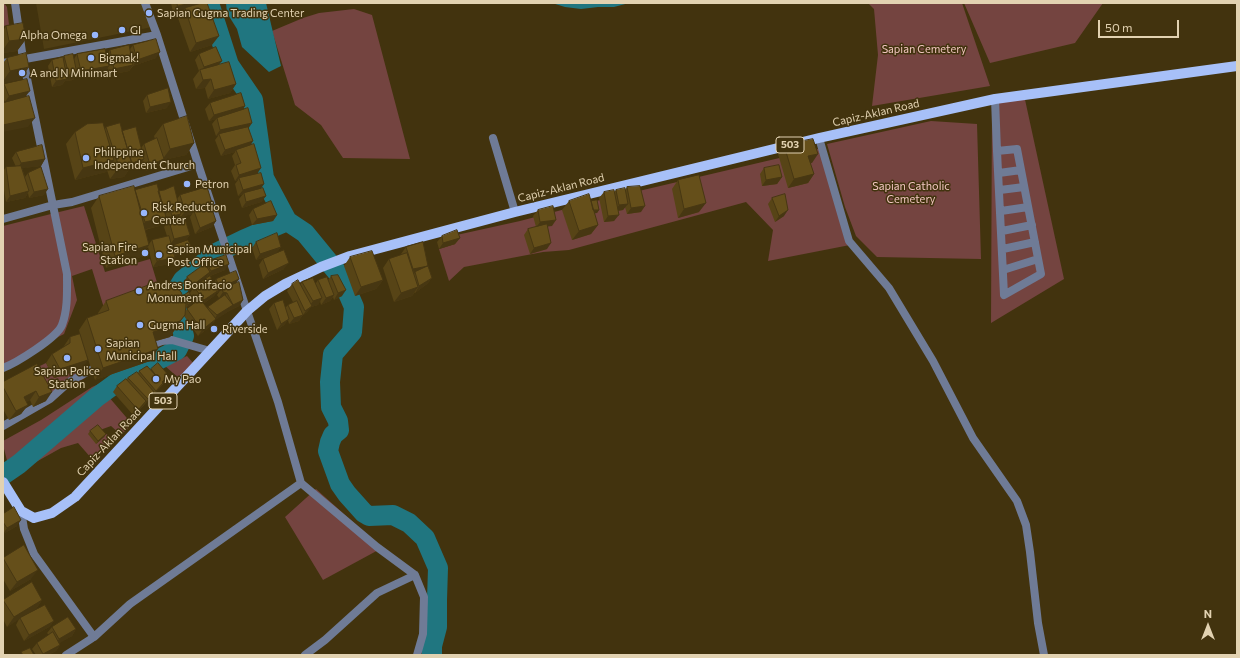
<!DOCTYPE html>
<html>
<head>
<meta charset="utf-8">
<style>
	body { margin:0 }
	#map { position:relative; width:1240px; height:658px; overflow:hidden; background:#42330e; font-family:Commissioner,sans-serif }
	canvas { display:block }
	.frame { position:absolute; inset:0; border:4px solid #e2d2b1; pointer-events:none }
	.north { position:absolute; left:1188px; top:606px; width:40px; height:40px; -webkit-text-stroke:3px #42330e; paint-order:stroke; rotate:0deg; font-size:11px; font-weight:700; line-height:16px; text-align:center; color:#e2d2b1 }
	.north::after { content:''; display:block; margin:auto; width:14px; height:18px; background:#e2d2b1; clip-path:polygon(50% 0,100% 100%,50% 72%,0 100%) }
	.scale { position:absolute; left:1098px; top:20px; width:81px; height:18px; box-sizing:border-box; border:2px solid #e2d2b1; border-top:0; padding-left:5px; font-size:12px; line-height:14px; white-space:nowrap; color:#e2d2b1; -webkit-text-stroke:3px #42330e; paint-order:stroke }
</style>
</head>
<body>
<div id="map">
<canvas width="1240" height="658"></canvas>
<div class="frame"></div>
<div class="north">N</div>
<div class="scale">50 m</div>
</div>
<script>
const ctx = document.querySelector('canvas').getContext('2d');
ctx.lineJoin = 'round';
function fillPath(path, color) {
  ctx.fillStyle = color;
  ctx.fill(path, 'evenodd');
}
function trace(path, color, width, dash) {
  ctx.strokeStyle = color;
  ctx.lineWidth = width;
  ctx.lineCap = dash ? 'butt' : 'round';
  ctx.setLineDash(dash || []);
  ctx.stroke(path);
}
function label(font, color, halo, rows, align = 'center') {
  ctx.font = font + ' Commissioner,sans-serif';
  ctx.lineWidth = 3;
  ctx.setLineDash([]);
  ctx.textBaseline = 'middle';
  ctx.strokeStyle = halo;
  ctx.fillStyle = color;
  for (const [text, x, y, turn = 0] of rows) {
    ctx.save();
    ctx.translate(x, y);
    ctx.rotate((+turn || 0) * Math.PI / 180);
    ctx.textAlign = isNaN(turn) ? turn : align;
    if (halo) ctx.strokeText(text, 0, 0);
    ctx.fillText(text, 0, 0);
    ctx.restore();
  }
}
fillPath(new Path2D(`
	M 36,3 L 150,3 L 157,26 L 44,49 Z`), '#4f3e14');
fillPath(new Path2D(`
	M 3,3 L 4,3 L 7,7 L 9,25 L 3,26 Z
	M 868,3 L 962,3 L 990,86 L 872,106 L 878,55 L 874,9 Z
	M 964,3 L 1103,3 L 1075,43 L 990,63 Z
	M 354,9 L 372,15 L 410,159 L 343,158 L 321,125 L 295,105 L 272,31 L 303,18 L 319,13 Z
	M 1024,95 L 1064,279 L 991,323 L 992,100 Z
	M 931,121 L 977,124 L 981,259 L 877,257 L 856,236 L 845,207 L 827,144 Z
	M 822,148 L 850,245 L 768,261 L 773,230 L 746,202 L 569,250 L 543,252 L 464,267 L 449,281 L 439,249 L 455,244 L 452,236 L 520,221 L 592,202 Z
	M 84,206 L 105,272 L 150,259 L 159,289 L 104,308 L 92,269 L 72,276 L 77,300 L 64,334 L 3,365 L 3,226 L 55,213 Z
	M 187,356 L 194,364 L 181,380 L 165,366 Z
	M 46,363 L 54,378 L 82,369 L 85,378 L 46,401 L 3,384 Z
	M 117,376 L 117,386 L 108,396 L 132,424 L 121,435 L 111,426 L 100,430 C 104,434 109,434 112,439 L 92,459 L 78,443 L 61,448 L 11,476 L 3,445 L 3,441 L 41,420 L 92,387 Z
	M 316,489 L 382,548 L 323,580 L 285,517 Z`), '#744440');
fillPath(new Path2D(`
	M 226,3 L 266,3 L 281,66 L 269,72 L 242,47 L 237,29 L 227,13 Z
	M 552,3 L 629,3 L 614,7 L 598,7 L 581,9 L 565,7 Z`), '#207680');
trace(new Path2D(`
	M 209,3 L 229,65 L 253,100 L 264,178 L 287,221 L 305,233 L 341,277 L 354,307 L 352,332 L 333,354 L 330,382 L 331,407 L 338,421 L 339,430 L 333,435 L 330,442 L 328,451 L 340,484 L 347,494 L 364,513 L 369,516 L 393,515 L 409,523 L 425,538 L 438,568 L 437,600 L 437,627 L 432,646 L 432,655
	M 3,475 L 19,464 L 97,397 L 123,378 L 177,350 L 184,336 L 177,311 L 174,295 L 183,280 L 216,253 L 243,240 L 287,221`), '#207680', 20);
trace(new Path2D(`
	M 145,3 L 157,35 L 198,164 L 247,311 L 278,402 L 301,483 L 377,547 L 415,575 L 424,597 L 423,634 L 417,655
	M 3,63 L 157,35
	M 995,99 L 997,151 L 1017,149 L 1041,274 L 1004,295 L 997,151
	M 493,138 L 515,212
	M 819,138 L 849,241 L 889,288 L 933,361 L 973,438 L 1017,501 L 1026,525 L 1030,552 L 1038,623 L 1044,655
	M 999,173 L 1021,170
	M 1000,190 L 1024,187
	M 1001,211 L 1028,207
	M 3,219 L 53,205 L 72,202 L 198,164
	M 1002,231 L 1032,225
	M 1003,249 L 1035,242
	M 1003,270 L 1038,259
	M 146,347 L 162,341 L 172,340 L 210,351
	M 3,368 C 16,363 57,338 62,325 C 68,309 67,291 67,274 L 23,59 L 15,3
	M 3,426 L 50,399 L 69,382 L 100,365
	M 21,511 L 24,529 L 34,554 L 94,637
	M 66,655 L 94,637 L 130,604 L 301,483
	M 305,655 L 325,640 L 377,593 L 415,575`), '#6f7b96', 8);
trace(new Path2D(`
	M 3,482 L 21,511 L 34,518 L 52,513 L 75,497 L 247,311 L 265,296 L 285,284 L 321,267 L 350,256 L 515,212 L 819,138 L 995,99 L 1237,66`), '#a7c0f8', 10);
fillPath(new Path2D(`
	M 171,3 L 201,3 L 212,45 L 190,52 L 178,18 L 184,10 L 173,12 Z
	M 6,26 L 26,39 L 17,51 L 3,53 L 3,31 Z
	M 133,45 L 156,58 L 133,66 L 129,71 L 109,75 L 108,68 L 105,72 L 76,77 L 76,75 L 73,80 L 65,81 L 62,85 L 52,87 L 48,66 L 52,60 L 63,58 L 64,56 L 74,59 L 77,54 L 106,55 L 110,50 L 130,49 Z
	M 199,54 L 219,65 L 236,84 L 230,93 L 208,99 L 205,88 L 196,89 L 193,79 L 199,71 L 195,60 Z
	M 7,58 L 21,79 L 3,83 L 3,63 Z
	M 4,84 L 26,97 L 28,127 L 13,100 L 5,102 L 3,98 L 3,86 Z
	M 147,95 L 167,108 L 146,113 L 143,101 Z
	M 210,103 L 245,106 L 242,110 L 249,128 L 250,146 L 258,174 L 260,189 L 266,196 L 261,202 L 242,208 L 239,199 L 243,194 L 238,196 L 235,184 L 238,180 L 235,181 L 231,171 L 235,165 L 232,156 L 235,152 L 221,156 L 215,140 L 218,136 L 216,136 L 212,124 L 216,119 L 209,121 L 205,109 Z
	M 163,124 L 194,143 L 186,155 L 163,160 L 159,165 L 146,171 L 143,161 L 140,165 L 130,168 L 124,177 L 110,179 L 107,170 L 106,172 L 75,180 L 66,144 L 75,132 L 105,129 L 106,127 L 122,131 L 141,148 L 144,144 L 155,139 L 154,136 Z
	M 784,145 L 812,163 L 810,163 L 814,174 L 808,183 L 788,188 L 778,154 Z
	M 16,152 L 45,159 L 41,166 L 22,168 L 25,177 L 28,173 L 44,195 L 29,198 L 28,193 L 25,198 L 6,202 L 3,184 L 3,171 L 6,167 L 16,167 L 12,158 Z
	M 764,168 L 782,177 L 777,184 L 762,186 L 760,174 Z
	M 678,180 L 699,212 L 678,218 L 672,189 Z
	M 627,187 L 641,212 L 627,214 L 625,207 L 623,210 L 618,211 L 614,221 L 604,222 L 599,198 L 604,192 L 614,192 L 616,190 L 625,190 Z
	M 135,191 L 158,191 L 177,199 L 180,195 L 212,203 L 209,207 L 216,221 L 212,227 L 195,234 L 190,217 L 192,214 L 184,216 L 190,235 L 185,241 L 171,245 L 172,248 L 174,245 L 189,251 L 174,256 L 172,248 L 170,264 L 153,267 L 148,247 L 141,257 L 106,268 L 91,208 L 99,196 ZM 165,215 L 167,222 L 168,222 L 164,227 L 167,236 L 152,240 L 149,244 L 145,230 L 159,226 L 166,217 Z
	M 772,198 L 784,216 L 775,222 L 768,204 Z
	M 569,201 L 599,210 L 597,213 L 594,213 L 598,225 L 591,234 L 572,240 L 562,210 Z
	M 253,209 L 277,215 L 273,221 L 252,225 L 249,215 Z
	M 538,210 L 552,226 L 548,226 L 547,249 L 530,254 L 524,235 L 528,229 L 536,227 L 533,216 Z
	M 442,236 L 460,238 L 455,244 L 439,249 L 437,242 Z
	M 256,242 L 281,247 L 276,253 L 284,269 L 263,279 L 259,265 L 263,259 L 275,254 L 256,260 L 252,248 Z
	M 406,247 L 428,266 L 432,278 L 427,284 L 415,293 L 415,292 L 412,296 L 394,302 L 383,268 L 389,259 L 402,255 L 401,254 Z
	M 350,257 L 383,280 L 376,289 L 355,296 L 344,266 Z
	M 206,262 L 225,270 L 210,276 L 214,283 L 216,279 L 239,279 L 236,283 L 243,300 L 239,306 L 229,311 L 216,319 L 212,325 L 198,336 L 184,316 L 170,337 L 156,341 L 150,361 L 95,380 L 87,356 L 82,369 L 54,378 L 46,363 L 52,354 L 64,347 L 64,346 L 70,337 L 80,334 L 79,330 L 87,318 L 98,314 L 98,313 L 106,301 L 156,286 L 183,296 L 190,293 L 194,287 L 189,291 L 183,283 L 187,277 L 205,264 ZM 219,292 L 217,295 L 219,298 L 220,298 L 207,308 L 203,304 L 214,296 L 216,293 ZM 190,294 L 196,302 L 187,309 L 185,312 L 185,307 L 186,308 L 192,304 Z
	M 331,276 L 342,296 L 334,300 L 333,297 L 330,301 L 321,305 L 320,301 L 318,305 L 311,307 L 307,312 L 301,317 L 299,321 L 289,324 L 288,320 L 284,325 L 277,330 L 269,309 L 274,303 L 285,308 L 288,305 L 293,302 L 287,291 L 292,284 L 300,285 L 302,282 L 316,283 L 318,280 L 328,280 Z
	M 37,364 L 46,401 L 33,407 L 30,400 L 26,402 L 28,405 L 21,414 L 9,420 L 3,409 L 3,382 Z
	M 151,369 L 165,382 L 134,416 L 113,392 L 117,386 L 126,379 L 138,373 L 139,371 L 151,370 Z
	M 90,431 L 106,434 L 104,437 L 96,444 L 88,434 Z
	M 3,514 L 17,526 L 3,534 Z
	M 3,558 L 31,579 L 10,591 L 3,579 Z
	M 3,600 L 42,600 L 36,609 L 29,614 L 54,621 L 49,627 L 24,641 L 16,625 L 19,619 L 7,627 L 3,619 Z
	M 52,627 L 76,629 L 72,636 L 59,643 L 60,645 L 56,651 L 48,655 L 36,655 L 32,649 L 37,643 L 49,635 L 47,633 Z`), '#574416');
fillPath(new Path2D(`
	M 191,3 L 201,3 L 199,6 L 185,8 L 184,10 L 173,12 L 178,6 Z
	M 219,36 L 212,45 L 190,52 L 196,43 Z
	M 26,39 L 17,51 L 3,53 L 3,50 L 9,41 Z
	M 160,52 L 156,58 L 133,66 L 137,60 Z
	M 222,61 L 217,67 L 200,73 L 204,67 Z
	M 133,65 L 129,71 L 109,75 L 114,69 Z
	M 109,66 L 105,72 L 76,77 L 81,71 Z
	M 29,67 L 21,79 L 3,83 L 3,81 L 10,71 Z
	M 77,74 L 73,80 L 65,81 L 62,85 L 52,87 L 56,81 L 66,79 L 69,75 Z
	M 211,79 L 205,88 L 196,89 L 203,80 Z
	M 236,84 L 230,93 L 208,99 L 214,90 Z
	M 30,91 L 25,97 L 5,102 L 9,96 Z
	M 171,102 L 167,108 L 146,113 L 150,107 Z
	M 245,106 L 241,112 L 217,118 L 216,119 L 209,121 L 214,115 Z
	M 35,118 L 28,127 L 3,132 L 3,125 Z
	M 252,123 L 248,129 L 219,134 L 218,136 L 216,136 L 220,130 Z
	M 253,141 L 249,148 L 236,150 L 235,152 L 221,156 L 225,150 Z
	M 194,143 L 186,155 L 163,160 L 159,165 L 146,171 L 150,165 L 162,160 L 170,149 Z
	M 818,154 L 812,163 L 802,165 L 808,156 Z
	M 45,159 L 41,166 L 17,169 L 21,163 Z
	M 144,159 L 140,165 L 130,168 L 124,177 L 110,179 L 119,167 L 130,163 Z
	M 114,160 L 106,172 L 75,180 L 83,168 Z
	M 261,168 L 257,174 L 239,178 L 238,180 L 235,181 L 239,175 Z
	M 814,174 L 808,183 L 788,188 L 794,179 Z
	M 782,177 L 777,184 L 762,186 L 766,180 Z
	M 264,184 L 260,190 L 244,193 L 243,194 L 238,196 L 243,190 Z
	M 48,189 L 44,195 L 29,198 L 34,192 Z
	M 29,191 L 25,198 L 6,202 L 10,196 Z
	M 266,196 L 261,202 L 242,208 L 246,202 Z
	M 212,203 L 207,209 L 194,211 L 192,214 L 181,217 L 185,211 Z
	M 706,203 L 699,212 L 678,218 L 684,209 Z
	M 628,204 L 623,210 L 615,211 L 619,205 Z
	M 645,206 L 641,212 L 627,214 L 631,208 Z
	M 169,210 L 164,216 L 161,212 Z
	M 599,210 L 597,213 L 590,214 L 592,211 Z
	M 788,210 L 784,216 L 775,222 L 779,216 Z
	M 181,214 L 177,220 L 167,222 L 172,216 Z
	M 277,215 L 273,221 L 252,225 L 257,219 Z
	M 619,215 L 614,221 L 604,222 L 608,216 Z
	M 166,217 L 159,226 L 138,231 L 145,222 Z
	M 556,220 L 552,226 L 536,228 L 540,222 Z
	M 216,221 L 212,227 L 195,234 L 200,228 Z
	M 598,225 L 591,234 L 572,240 L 579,231 Z
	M 190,235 L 185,241 L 170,245 L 174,239 Z
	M 460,238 L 455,244 L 439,249 L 443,243 Z
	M 551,243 L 547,249 L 530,254 L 534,248 Z
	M 149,245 L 141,257 L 106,268 L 115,256 Z
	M 281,247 L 276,253 L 256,260 L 260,254 Z
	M 192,248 L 189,251 L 174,256 L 177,252 Z
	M 175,258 L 170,264 L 153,267 L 157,261 Z
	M 289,263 L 284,269 L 263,279 L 268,273 Z
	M 229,264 L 225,270 L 207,277 L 211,271 Z
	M 428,266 L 415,272 L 414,274 L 413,269 Z
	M 210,272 L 206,278 L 189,291 L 193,285 Z
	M 432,278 L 427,284 L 415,293 L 419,286 Z
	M 239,279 L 234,286 L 222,289 L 219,292 L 216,293 L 214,296 L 200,306 L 204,300 L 218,291 L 220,288 Z
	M 383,280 L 376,289 L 355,296 L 361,287 Z
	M 418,287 L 412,296 L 394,302 L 401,293 Z
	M 346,290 L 342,296 L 334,300 L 338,293 Z
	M 223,292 L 227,293 L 223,299 L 219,298 Z
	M 334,295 L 330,301 L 321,305 L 326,298 Z
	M 322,298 L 318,305 L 311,307 L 307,312 L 301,317 L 299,321 L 289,324 L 294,318 L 303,315 L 313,301 Z
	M 243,300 L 239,306 L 229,311 L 213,322 L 217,315 L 233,305 Z
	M 194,301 L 192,304 L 186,308 L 188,305 Z
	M 216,319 L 212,325 L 198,336 L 202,330 Z
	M 289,319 L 284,325 L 277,330 L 281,324 Z
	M 180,321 L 170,337 L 145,344 L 153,332 Z
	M 158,349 L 150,361 L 95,380 L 103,368 Z
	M 88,360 L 82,369 L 54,378 L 60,369 Z
	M 169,376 L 165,382 L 162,384 L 152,397 L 162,382 Z
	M 36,391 L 30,400 L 18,406 L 24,397 Z
	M 52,392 L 46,401 L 33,407 L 39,397 Z
	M 154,392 L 150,398 L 144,405 L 148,399 Z
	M 146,401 L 142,407 L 134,416 L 138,410 Z
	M 28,405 L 21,414 L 9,420 L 16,411 Z
	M 106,434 L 104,437 L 96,444 L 98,441 Z
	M 21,520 L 17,526 L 3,534 L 7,528 Z
	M 38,570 L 31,579 L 10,591 L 17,582 Z
	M 42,600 L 36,609 L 7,627 L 14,617 Z
	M 54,621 L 49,627 L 24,641 L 29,635 Z
	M 76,629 L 72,636 L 55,646 L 59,639 Z
	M 60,645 L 56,651 L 48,655 L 42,655 L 43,654 Z`), '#473712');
const building = new Path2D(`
	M 177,3 L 191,3 L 178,6 Z
	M 202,3 L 207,3 L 219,36 L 196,43 L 185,8 Z
	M 23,23 L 26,39 L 9,41 L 6,26 Z
	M 156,39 L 160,52 L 137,60 L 133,45 Z
	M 129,45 L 133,65 L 114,69 L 110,50 Z
	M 216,47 L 222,61 L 204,67 L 199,54 Z
	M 105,49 L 109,66 L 81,71 L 77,54 Z
	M 26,53 L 29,67 L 10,71 L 7,58 Z
	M 73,54 L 77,74 L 69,75 L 64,56 Z
	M 63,57 L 67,79 L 56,81 L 52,60 Z
	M 229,62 L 236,84 L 214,90 L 211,79 L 203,80 L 200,70 Z
	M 27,79 L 30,91 L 9,96 L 4,84 Z
	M 168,88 L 171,102 L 150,107 L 147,95 Z
	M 241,93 L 245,106 L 214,115 L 210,103 Z
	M 29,96 L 35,118 L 3,125 L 3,103 Z
	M 248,108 L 252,123 L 220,130 L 217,118 Z
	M 187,116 L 194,143 L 170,149 L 163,124 Z
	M 103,123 L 114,160 L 83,168 L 75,132 L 87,124 Z
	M 120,123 L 132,165 L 119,167 L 106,127 Z
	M 136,127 L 144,159 L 132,163 L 122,131 Z
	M 248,127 L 253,141 L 225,150 L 219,134 Z
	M 157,138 L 164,159 L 150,165 L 144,144 Z
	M 813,139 L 818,154 L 808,156 L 814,174 L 794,179 L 784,145 Z
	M 254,144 L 261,168 L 239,175 L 236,165 L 241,163 L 236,150 Z
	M 42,145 L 45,159 L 21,163 L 16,152 Z
	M 779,165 L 782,177 L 766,180 L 764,168 Z
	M 21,166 L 29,191 L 10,196 L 6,167 Z
	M 41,167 L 48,189 L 34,192 L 28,173 Z
	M 261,173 L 264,184 L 243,190 L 239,178 Z
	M 699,175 L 706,203 L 684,209 L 678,180 Z
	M 157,184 L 166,217 L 145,222 L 135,190 Z
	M 134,186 L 149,245 L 115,256 L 99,196 Z
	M 174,186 L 181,214 L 172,216 L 168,203 L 169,210 L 164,211 L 158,191 L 164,190 Z
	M 640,186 L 645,206 L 631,208 L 627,187 Z
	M 207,187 L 212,203 L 185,211 L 180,195 Z
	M 263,188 L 266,196 L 246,202 L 244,193 Z
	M 625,188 L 628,204 L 619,205 L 616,190 Z
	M 614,190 L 619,215 L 608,216 L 604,192 Z
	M 589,194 L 598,225 L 579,231 L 569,201 Z
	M 785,194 L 788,210 L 779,216 L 772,198 Z
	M 597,200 L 599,210 L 593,210 L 591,201 Z
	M 271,201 L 277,215 L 257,219 L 253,209 Z
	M 211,206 L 216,221 L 200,228 L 194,211 Z
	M 553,206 L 556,220 L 540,222 L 538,210 Z
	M 184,216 L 190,235 L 174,239 L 169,221 Z
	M 547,224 L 551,243 L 534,248 L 528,229 Z
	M 457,230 L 460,238 L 443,243 L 442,236 Z
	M 277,233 L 281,247 L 260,254 L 256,242 Z
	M 169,236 L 175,258 L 157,261 L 152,240 Z
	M 188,240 L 192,248 L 177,252 L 174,245 Z
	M 423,242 L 428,266 L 413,269 L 406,247 Z
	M 284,250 L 289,263 L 268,273 L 263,259 Z
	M 372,251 L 383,280 L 361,287 L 350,257 Z
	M 407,253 L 418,287 L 401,293 L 389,259 Z
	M 226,255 L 229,264 L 211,271 L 206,262 Z
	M 205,264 L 210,272 L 193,285 L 187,277 Z
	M 428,266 L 432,278 L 419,286 L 415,272 Z
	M 236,271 L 239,279 L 220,288 L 216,279 Z
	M 338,275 L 346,290 L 338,293 L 331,276 Z
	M 210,276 L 219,290 L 204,300 L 194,287 Z
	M 327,277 L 334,295 L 326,298 L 318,280 Z
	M 313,278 L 322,298 L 313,301 L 302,282 Z
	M 298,280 L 312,306 L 305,311 L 292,284 Z
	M 239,282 L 243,300 L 233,305 L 227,293 L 223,292 L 222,289 Z
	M 155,283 L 156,286 L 167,283 L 171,283 L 181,292 L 186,304 L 185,315 L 180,321 L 177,322 L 178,325 L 153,332 L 158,349 L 103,368 L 87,318 L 109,310 L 106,301 Z
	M 189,292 L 194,301 L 188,305 L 183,296 Z
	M 225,295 L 233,305 L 217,315 L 208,307 Z
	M 200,299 L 216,319 L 202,330 L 187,309 Z
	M 283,300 L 289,319 L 281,324 L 274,303 Z
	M 297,301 L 303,315 L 294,318 L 288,305 Z
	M 80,334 L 88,360 L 60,369 L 52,354 L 70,343 L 70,337 Z
	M 158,363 L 169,376 L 162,382 L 163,383 L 156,391 L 139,371 L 147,366 L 158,378 L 151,369 Z
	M 37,364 L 52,392 L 39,397 L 36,391 L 24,397 L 28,405 L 16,411 L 3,387 L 3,382 Z
	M 137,372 L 154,392 L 148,399 L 128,378 Z
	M 126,379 L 146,401 L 138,410 L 117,386 Z
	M 98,425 L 106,434 L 98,441 L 90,431 Z
	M 14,507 L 21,520 L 7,528 L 3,522 L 3,514 Z
	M 24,545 L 38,570 L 17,582 L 3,558 Z
	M 32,582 L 42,600 L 14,617 L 3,600 Z
	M 45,605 L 54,621 L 29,635 L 20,618 Z
	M 68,617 L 76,629 L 59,639 L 52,627 Z
	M 53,632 L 60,645 L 43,654 L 37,643 Z
	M 30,648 L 34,655 L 23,655 L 21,652 Z`);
fillPath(building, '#654f1a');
trace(building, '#473712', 1);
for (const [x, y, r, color] of [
	[149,13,4,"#97b6fd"],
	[122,30,4,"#97b6fd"],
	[95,35,4,"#97b6fd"],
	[91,58,4,"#97b6fd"],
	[22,73,4,"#97b6fd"],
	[86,158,4,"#97b6fd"],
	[187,184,4,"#97b6fd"],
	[144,213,4,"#97b6fd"],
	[145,253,4,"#97b6fd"],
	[159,255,4,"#97b6fd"],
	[139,291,4,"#97b6fd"],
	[140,325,4,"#97b6fd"],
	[214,329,4,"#97b6fd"],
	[98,349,4,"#97b6fd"],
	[67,358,4,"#97b6fd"],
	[156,379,4,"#97b6fd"]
]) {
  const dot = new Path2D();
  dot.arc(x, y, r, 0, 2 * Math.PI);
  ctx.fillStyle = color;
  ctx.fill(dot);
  trace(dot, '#42330e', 1.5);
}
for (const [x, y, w] of [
	[790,145,28],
	[163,401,28]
]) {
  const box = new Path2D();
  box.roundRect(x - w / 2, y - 8, w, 16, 3);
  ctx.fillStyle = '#42330e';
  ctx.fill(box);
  trace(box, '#e2d2b1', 1);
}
label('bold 10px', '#e2d2b1', null, [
	["503",790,145],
	["503",163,401]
]);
label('11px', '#e2d2b1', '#42330e', [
	["Sapian Gugma Trading Center",157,13],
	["GI",130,30],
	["Alpha Omega",87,35,"right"],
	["Bigmak!",99,58],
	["A and N Minimart",30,73],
	["Philippine",94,152],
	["Independent Church",94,165],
	["Petron",195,184],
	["Risk Reduction",152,207],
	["Center",152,220],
	["Sapian Fire",137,247,"right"],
	["Station",137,260,"right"],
	["Sapian Municipal",167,249],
	["Post Office",167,262],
	["Andres Bonifacio",147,285],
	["Monument",147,298],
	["Gugma Hall",148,325],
	["Riverside",222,329],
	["Sapian",106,343],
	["Municipal Hall",106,356],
	["Sapian Police",67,371,"center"],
	["Station",67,384,"center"],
	["My Pao",164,379]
], 'left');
label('11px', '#f2c6c1', '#42330e', [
	["Sapian Cemetery",924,49],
	["Sapian Catholic",911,186],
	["Cemetery",911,199]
]);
label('11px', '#e2d2b1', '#42330e', [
	["Capiz-Aklan Road",876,113,-13],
	["Capiz-Aklan Road",561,188,-14],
	["Capiz-Aklan Road",109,442,-47]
]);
</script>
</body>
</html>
